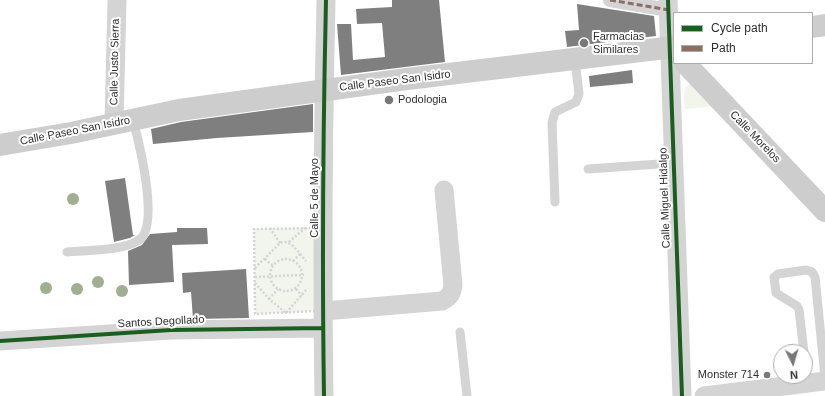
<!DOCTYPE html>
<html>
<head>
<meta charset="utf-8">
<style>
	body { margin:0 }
	#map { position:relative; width:825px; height:396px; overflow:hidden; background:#fff; font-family:Arial,sans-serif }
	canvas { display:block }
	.legend { position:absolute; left:673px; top:12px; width:140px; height:52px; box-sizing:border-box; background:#fff; border:1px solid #acacac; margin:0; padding:5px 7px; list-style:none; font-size:12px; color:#2f2f2f }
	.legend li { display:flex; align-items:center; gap:8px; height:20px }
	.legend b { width:20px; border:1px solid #acacac }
	.north { position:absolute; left:773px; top:344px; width:40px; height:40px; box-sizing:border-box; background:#fff; border:1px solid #acacac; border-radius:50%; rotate:175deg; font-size:11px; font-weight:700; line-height:16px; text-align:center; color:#2f2f2f }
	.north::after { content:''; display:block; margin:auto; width:14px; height:18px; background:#787878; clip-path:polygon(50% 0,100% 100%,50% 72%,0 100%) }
</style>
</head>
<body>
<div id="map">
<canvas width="825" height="396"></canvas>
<ul class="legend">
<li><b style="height:5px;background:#1b5e20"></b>Cycle path</li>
<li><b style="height:5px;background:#8d6e63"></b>Path</li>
</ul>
<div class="north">N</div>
</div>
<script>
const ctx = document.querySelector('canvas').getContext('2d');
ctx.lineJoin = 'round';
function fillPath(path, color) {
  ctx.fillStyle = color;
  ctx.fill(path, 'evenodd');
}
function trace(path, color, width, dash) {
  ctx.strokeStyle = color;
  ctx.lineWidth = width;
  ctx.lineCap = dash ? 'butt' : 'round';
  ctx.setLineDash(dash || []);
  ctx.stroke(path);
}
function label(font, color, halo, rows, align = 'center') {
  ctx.font = font + ' Arial,sans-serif';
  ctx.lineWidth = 4;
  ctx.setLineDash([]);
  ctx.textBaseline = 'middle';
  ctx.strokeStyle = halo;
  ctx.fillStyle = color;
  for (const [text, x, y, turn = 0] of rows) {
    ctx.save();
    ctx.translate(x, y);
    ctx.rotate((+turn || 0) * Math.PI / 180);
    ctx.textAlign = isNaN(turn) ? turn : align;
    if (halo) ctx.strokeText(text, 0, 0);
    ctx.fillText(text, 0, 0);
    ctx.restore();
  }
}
fillPath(new Path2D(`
	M 689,84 L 693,85 L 715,106 L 685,109 C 685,101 681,89 689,84 Z
	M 317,228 L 316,311 L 255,314 L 254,229 Z`), '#f1f5ec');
fillPath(new Path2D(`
	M 392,0 L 439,0 L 445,62 L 341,75 L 337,24 L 351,24 L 353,60 L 385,57 L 382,23 L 357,24 L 356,9 L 392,7 Z
	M 577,4 L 654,16 L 656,36 L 567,47 L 565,31 L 579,30 Z
	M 632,70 L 633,83 L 590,87 L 589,76 Z
	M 313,104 L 313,132 L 217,138 L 153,144 L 151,129 L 181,122 Z
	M 125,178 L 133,235 L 135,235 L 130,238 L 114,242 L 105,181 Z
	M 177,228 L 207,228 L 208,244 L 172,245 L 174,282 L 129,285 L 128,251 L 142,245 L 150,234 L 177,232 Z
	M 246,269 L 249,318 L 193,319 L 191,292 L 183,293 L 182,273 Z`), '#7f7f7f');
trace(new Path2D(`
	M 270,228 L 280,243
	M 317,228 L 316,311 L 255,314 L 254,229 Z
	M 289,242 L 305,228
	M270 275a16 16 0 1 1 32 0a16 16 0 1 1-32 0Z
	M 265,259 L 273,266
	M 293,261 L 300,254
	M 255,268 L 280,243 C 291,238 299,254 306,261
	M 255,277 L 304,275
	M 255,283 L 269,299 L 286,313 L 306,290
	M 296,289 L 302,296
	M 269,299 L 278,289`), '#d4d4d4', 2.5, [2, 2]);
trace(new Path2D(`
	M 588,169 L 673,163
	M 555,202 L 552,123 L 555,112 L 576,102 L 579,94 L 575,60
	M 67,252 C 87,250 123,251 139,240 C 160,226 139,142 133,120
	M 460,332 L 467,396
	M 804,352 L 799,310 L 797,306 L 776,293 L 774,277 L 778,274 L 806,270 L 812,272 L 815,277 L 825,377
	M 805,363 L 807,383`), '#d4d4d4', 9);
trace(new Path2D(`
	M 610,0 L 669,10`), '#d4d4d4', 14);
trace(new Path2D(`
	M 668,0 L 682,396
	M 114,124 L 117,0
	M 324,311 L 442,301 C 450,297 452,293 453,285 L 444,190
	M 0,341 L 171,330 L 323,328
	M 324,396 C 322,264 323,132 326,0
	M 704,396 L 825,381`), '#d4d4d4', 19);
trace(new Path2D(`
	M 812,27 L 825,25
	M 685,63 L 825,211
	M 0,145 L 71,133 L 179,110 L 407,79 L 674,47`), '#cdcdcd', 22);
trace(new Path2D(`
	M 610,0 L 669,10`), '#8d6e63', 3, [6, 3]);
trace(new Path2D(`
	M 668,0 L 682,396
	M 0,341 L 171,330 L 323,328
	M 324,396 C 322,264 323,132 326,0`), '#1b5e20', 4);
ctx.fillStyle = '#a0af92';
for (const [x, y] of [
	[73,199],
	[98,282],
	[46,288],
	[77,289],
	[122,291]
]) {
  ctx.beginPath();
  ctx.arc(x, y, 6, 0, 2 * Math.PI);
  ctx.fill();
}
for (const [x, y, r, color] of [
	[584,43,5,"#787878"],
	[389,100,5,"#787878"],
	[767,375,4,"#787878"]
]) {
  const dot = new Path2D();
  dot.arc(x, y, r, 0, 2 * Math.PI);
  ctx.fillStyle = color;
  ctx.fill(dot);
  trace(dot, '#fff', 1.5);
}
label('11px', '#2f2f2f', '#fff', [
	["Farmacias",593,37],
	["Similares",593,50],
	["Podologia",398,100],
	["Monster 714",759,375,"right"]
], 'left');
label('11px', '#2f2f2f', '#fff', [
	["Calle Justo Sierra",115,62,-89],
	["Calle Paseo San Isidro",395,81,-7],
	["Calle Paseo San Isidro",75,131,-11],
	["Calle Morelos",755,137,46],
	["Calle 5 de Mayo",315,198,-90],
	["Calle Miguel Hidalgo",665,198,-92],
	["Santos Degollado",161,322,-3]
]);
</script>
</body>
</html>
